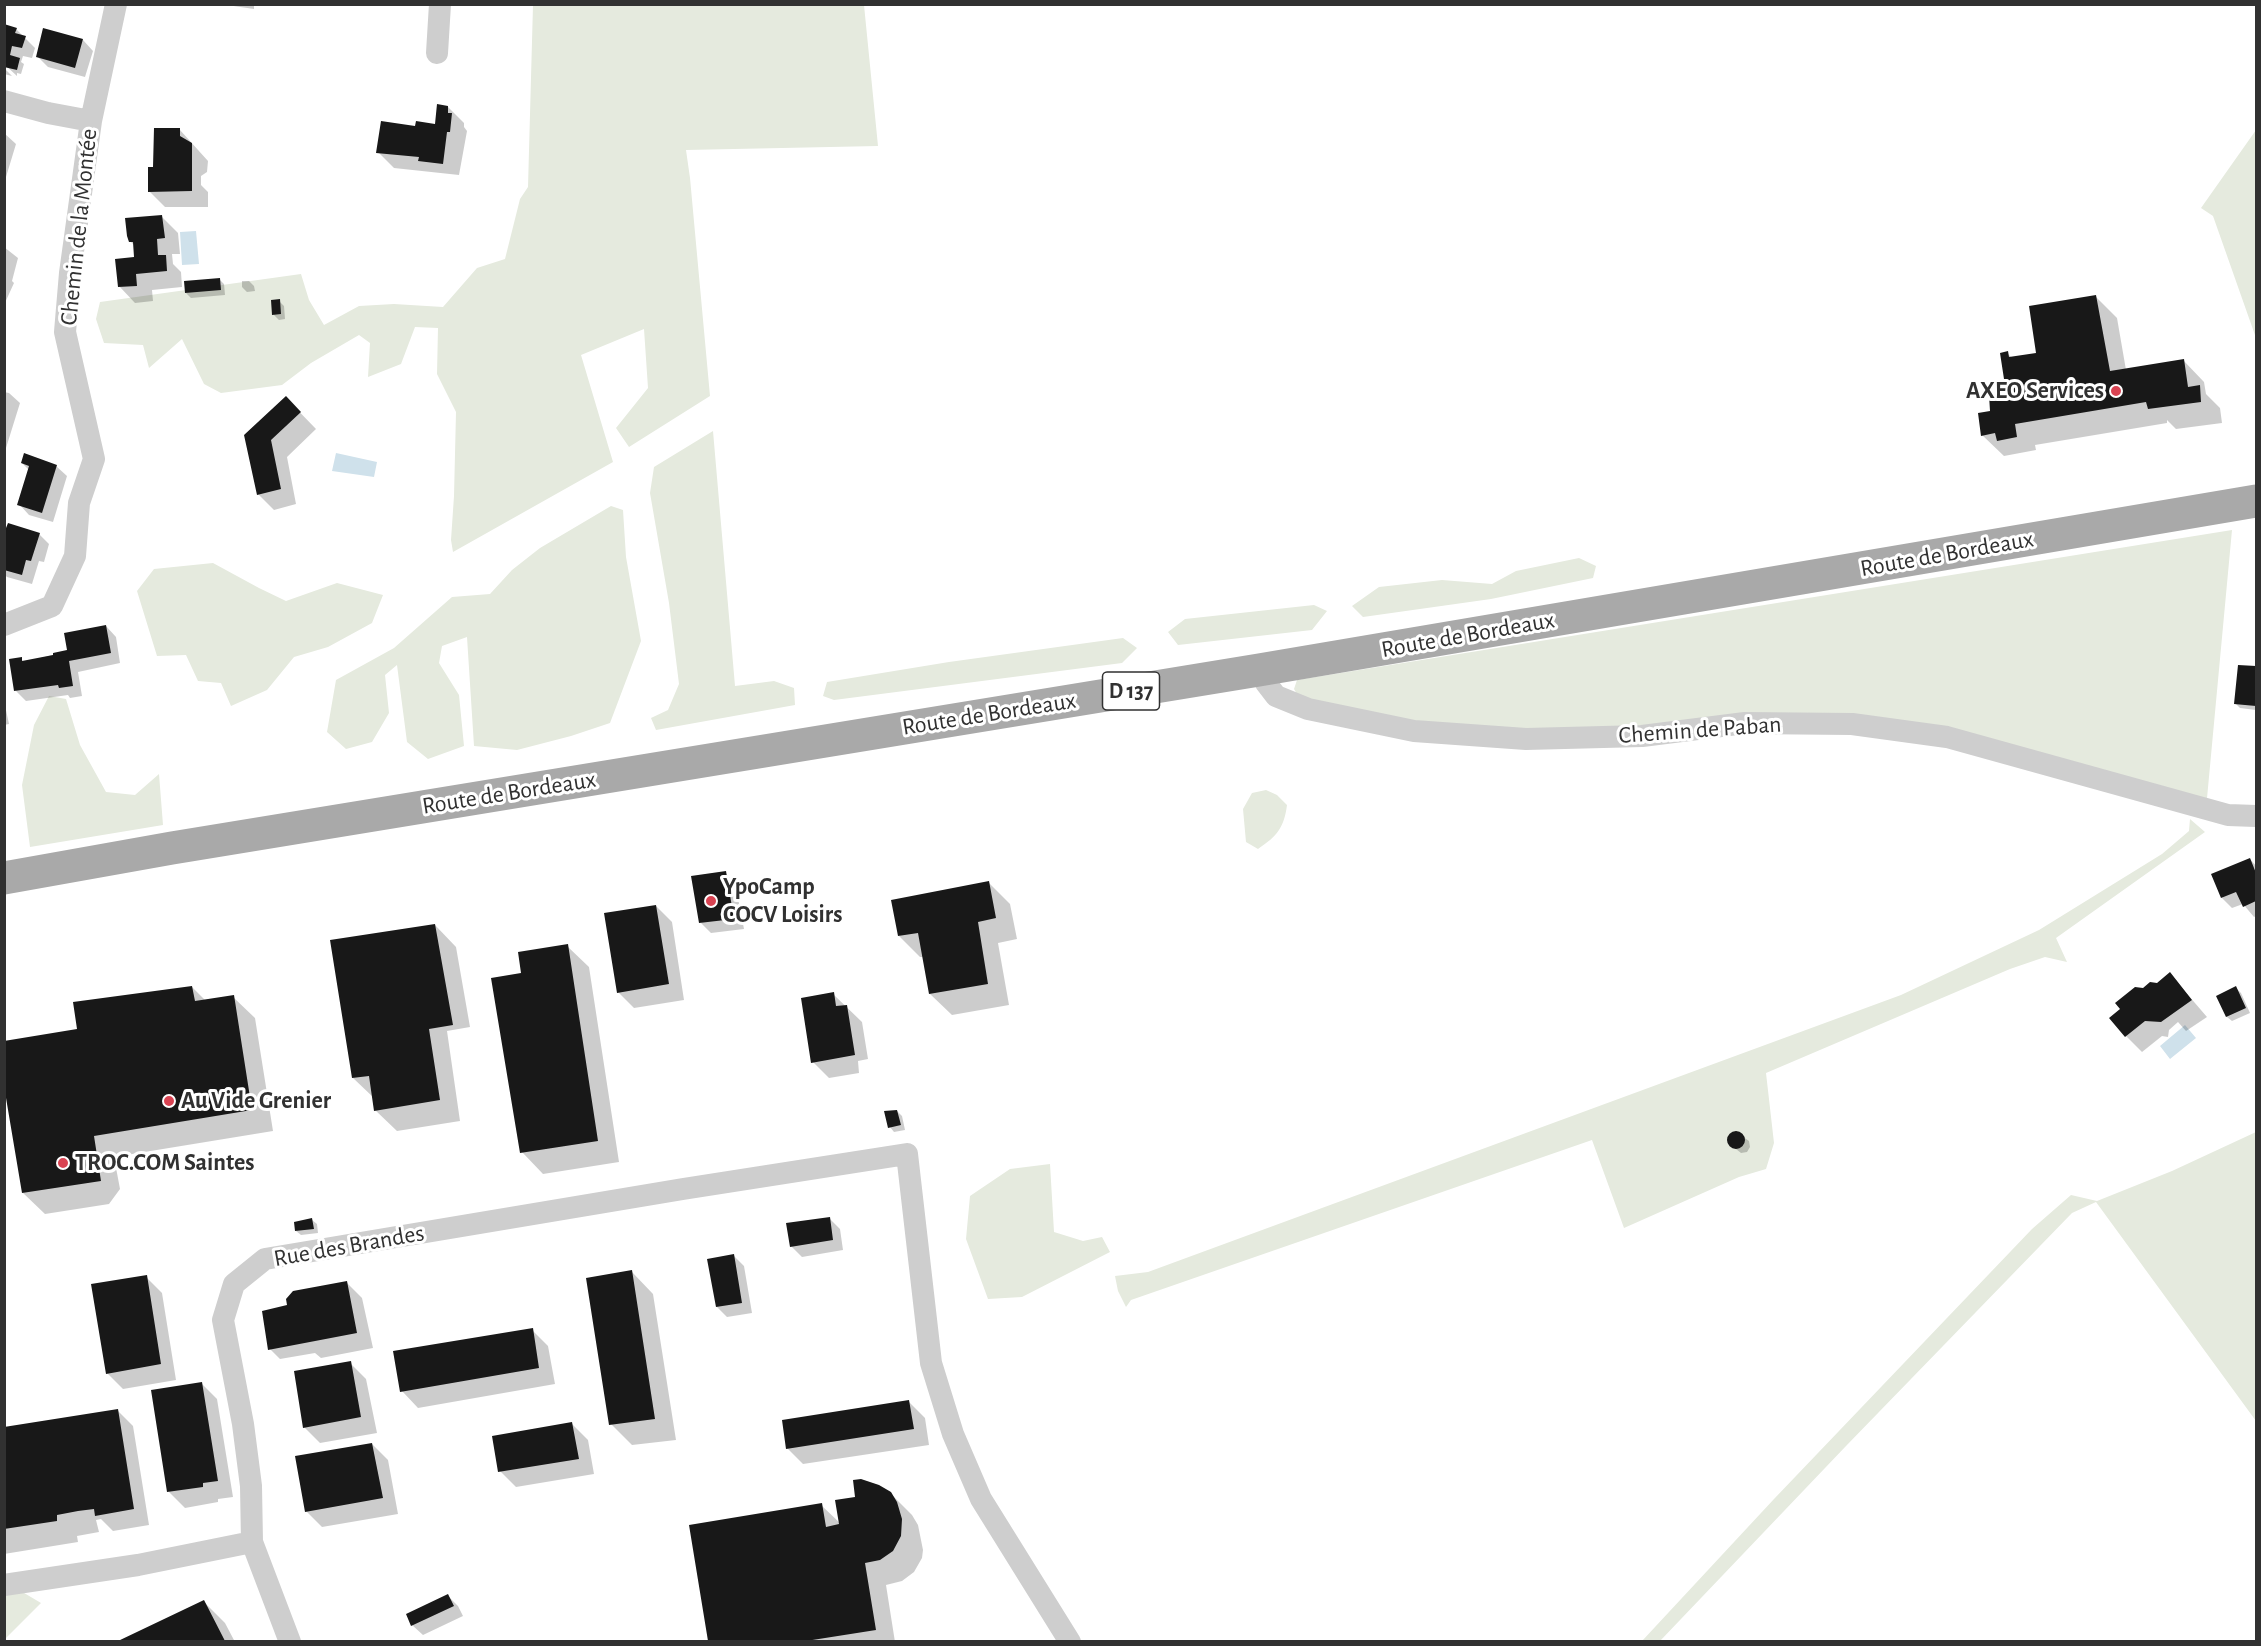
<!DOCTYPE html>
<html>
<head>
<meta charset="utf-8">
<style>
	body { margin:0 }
	#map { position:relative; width:2261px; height:1646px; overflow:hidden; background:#fff; font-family:"Alegreya Sans",sans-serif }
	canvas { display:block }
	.frame { position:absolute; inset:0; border:6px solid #313131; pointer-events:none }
</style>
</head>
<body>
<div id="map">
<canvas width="2261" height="1646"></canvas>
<div class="frame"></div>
</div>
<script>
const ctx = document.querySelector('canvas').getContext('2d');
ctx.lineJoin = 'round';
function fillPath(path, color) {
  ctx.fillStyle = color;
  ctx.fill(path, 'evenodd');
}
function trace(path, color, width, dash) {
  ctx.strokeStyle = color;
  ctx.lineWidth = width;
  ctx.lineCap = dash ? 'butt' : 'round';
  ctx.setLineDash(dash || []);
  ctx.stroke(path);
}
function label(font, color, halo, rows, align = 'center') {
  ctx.font = font + ' "Alegreya Sans",sans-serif';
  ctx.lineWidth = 6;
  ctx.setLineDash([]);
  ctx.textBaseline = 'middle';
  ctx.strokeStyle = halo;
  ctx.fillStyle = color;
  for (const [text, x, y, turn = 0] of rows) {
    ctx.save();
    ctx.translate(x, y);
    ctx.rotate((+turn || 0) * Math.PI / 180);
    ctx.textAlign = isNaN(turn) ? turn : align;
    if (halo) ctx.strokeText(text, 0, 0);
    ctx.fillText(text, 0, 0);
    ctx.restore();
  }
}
fillPath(new Path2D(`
	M 533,5 L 864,5 L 878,146 L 686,150 L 690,178 L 710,396 L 629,447 L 616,428 L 648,388 L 644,329 L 581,355 L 613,462 L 453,552 L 451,540 L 454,496 L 456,412 L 437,374 L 438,328 L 415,327 L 401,364 L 368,377 L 370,343 L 359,335 L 311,363 L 282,385 L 221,393 L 204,384 L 182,339 L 149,368 L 143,345 L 104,343 L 96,319 L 100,302 L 301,274 L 309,300 L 324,325 L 359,306 L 394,304 L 443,307 L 477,268 L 505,259 L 520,199 L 528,187 Z
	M 2256,130 L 2256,338 L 2213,216 L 2201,208 Z
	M 713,431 L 735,686 L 774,681 L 794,688 L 795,705 L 656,730 L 651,718 L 668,710 L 679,684 L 669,603 L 650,493 L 654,467 Z
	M 611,506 L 623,510 L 626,557 L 641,641 L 610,723 L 571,736 L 517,750 L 474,746 L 467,637 L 442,646 L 439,663 L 459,695 L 464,746 L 428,759 L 407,742 L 397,665 L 385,675 L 389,713 L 372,742 L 346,749 L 327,732 L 336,680 L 394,648 L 452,597 L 490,594 L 512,570 L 540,548 Z
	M 2232,530 L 2206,809 L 1852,724 L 1540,734 L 1415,728 L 1298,696 L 1294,689 L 1297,680 Z
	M 1579,558 L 1596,566 L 1593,578 L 1491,599 L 1363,617 L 1352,606 L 1379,587 L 1442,580 L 1492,584 L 1516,571 Z
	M 213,563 L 259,588 L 286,601 L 337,583 L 383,595 L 372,623 L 328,647 L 294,657 L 267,690 L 231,706 L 221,683 L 198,681 L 186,655 L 157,656 L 137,591 L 154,569 Z
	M 1314,605 L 1327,611 L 1312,630 L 1178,645 L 1168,632 L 1185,619 Z
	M 1123,638 L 1137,648 L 1122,663 L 834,700 L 823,696 L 827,682 L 949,662 Z
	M 49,696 L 66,699 L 80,745 L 106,792 L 135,795 L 159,774 L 163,825 L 30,847 L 22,785 L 34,725 Z
	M 1266,790 L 1277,795 L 1287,805 C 1284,828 1277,836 1258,849 L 1246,842 L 1243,809 L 1252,793 Z
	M 2190,819 L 2205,832 L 2056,938 L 2067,962 L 2045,957 L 2010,969 L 1766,1073 L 1774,1143 L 1766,1169 L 1739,1177 L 1624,1228 L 1592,1140 L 1131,1300 L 1126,1307 L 1118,1291 L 1115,1276 L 1148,1272 L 1901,995 L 2039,930 L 2162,854 L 2189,831 Z
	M 2256,1132 L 2256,1421 L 2096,1202 L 2072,1213 L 1846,1446 L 1660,1641 L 1642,1641 L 1774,1499 L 2032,1229 L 2071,1195 L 2097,1201 L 2172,1171 Z
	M 1050,1164 L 1054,1232 L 1083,1241 L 1102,1237 L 1110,1252 L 1022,1297 L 988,1299 L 966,1239 L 970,1196 L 1010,1169 Z
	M 14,1587 L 41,1603 L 5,1639 L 5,1590 Z`), '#e5eade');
fillPath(new Path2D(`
	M 196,231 L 199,264 L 182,265 L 180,232 Z
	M 336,453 L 377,462 L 374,477 L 332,471 Z
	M 2185,1025 L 2196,1038 L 2170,1059 L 2160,1046 Z`), '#cfe1eb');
fillPath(new Path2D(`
	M 220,4 L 254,4 L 254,9 Z
	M 16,29 L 35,48 L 32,58 L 23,56 L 21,62 L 24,64 L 21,74 L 17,73 L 17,76 L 4,64 Z
	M 83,40 L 93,51 L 85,77 L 48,67 L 37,56 Z
	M 4,68 L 12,76 L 4,74 Z
	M 448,107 L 464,123 L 464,127 L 467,131 L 459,175 L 394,168 L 378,152 L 416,128 L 436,127 Z
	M 180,130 L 208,161 L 207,172 L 201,176 L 201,185 L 208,192 L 208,207 L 165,207 L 149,191 Z
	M 4,133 L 16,144 L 6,177 L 4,177 Z
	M 162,217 L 178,233 L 180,254 L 172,254 L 173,264 L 181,272 L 182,287 L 152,290 L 153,301 L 135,303 L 119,286 L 136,258 L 135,246 L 131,242 Z
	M 4,247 L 18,258 L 12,281 L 14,283 L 4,305 Z
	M 219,279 L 224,284 L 225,295 L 191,298 L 186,293 Z
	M 242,281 L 249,281 L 254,286 L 255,291 L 247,292 L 242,287 Z
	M 2095,296 L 2117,318 L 2126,370 L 2183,360 L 2204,382 L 2206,394 L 2220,408 L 2222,423 L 2176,429 L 2167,420 L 2167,423 L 2035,445 L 2036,450 L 2004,456 L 1982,435 L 1992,412 L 2008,393 L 2007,353 L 2012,358 L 2037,354 Z
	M 273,301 L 279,301 L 284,306 L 285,319 L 279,320 L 274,315 Z
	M 4,392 L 9,393 L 20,403 L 6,448 L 4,448 Z
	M 286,398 L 316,429 L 287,457 L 296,504 L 274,510 L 258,494 L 246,435 Z
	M 22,463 L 56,466 L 67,476 L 53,522 L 29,515 L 19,504 L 29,470 Z
	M 39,534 L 49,544 L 44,562 L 39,561 L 32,584 L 7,577 L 4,574 L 4,538 Z
	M 106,626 L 116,637 L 120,663 L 78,672 L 82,696 L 70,698 L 68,695 L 26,701 L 16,691 L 21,659 L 24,662 L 69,651 Z
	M 2240,666 L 2256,668 L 2256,710 L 2240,708 L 2235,703 Z
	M 4,701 L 9,724 L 4,725 Z
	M 2250,859 L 2256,866 L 2256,916 L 2254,917 L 2243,904 L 2232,908 L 2222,898 Z
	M 725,873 L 735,883 L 744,929 L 711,933 L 701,923 Z
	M 989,883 L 1010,904 L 1017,939 L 998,943 L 1009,1005 L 952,1015 L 930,994 L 923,957 L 920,957 L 899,936 Z
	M 656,906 L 672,922 L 684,1000 L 634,1008 L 618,992 Z
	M 435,925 L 456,947 L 470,1027 L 447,1031 L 460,1121 L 397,1131 L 375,1110 L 374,1098 L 353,1078 Z
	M 567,946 L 589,967 L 619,1162 L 543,1174 L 522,1152 L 522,974 Z
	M 2170,974 L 2207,1017 L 2186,1031 L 2178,1022 L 2169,1030 L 2168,1037 L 2162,1036 L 2142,1052 L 2126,1036 L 2147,990 L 2159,984 Z
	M 192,987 L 206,1001 L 233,997 L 255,1018 L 273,1131 L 114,1157 L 120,1189 L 109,1204 L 45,1214 L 23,1193 L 79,1030 Z
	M 2236,988 L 2241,993 L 2250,1013 L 2232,1021 L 2227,1017 L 2218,996 Z
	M 833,994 L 862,1022 L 868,1059 L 858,1061 L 859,1073 L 829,1078 L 813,1062 Z
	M 897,1111 L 902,1116 L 905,1130 L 894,1132 L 890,1127 Z
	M 1736,1132 L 1749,1141 L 1750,1147 L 1747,1152 L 1741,1153 L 1731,1145 L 1729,1140 L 1731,1134 Z
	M 829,1218 L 840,1229 L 843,1250 L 802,1257 L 791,1246 Z
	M 312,1220 L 317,1224 L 318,1233 L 301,1235 L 296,1231 Z
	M 734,1256 L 744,1266 L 752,1313 L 727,1317 L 717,1307 Z
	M 632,1272 L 653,1294 L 676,1440 L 632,1445 L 611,1424 Z
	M 146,1277 L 162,1293 L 176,1380 L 123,1389 L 107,1373 Z
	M 346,1282 L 362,1298 L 373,1348 L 321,1358 L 315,1353 L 280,1359 L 270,1349 L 289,1306 Z
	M 532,1330 L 548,1346 L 555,1384 L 418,1408 L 402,1391 Z
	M 350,1363 L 366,1379 L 377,1433 L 320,1443 L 304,1427 Z
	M 201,1383 L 217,1399 L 233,1497 L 218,1499 L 218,1502 L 185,1508 L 169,1492 Z
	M 909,1402 L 925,1418 L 929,1445 L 803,1464 L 787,1448 Z
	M 117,1410 L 133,1426 L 149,1525 L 113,1531 L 101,1519 L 96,1520 L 99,1532 L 77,1536 L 78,1542 L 4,1554 L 4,1428 Z
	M 572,1424 L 588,1440 L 594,1474 L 516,1487 L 500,1471 Z
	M 372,1444 L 388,1460 L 398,1514 L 322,1527 L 306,1511 Z
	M 890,1493 L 912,1515 L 918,1525 L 923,1550 L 922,1558 L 914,1572 L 902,1581 L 886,1585 L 895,1642 L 710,1642 L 691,1527 L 821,1505 L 841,1524 Z
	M 448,1596 L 458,1606 L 463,1616 L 423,1635 L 412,1625 Z
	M 204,1602 L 225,1623 L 235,1642 L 121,1642 Z`), '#0003');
fillPath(new Path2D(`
	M 4,24 L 17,28 L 15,33 L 26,36 L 22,48 L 12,46 L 10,55 L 20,58 L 17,70 L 4,67 Z
	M 43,28 L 83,39 L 75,68 L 36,57 Z
	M 437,104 L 448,106 L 448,113 L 452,113 L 450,132 L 447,132 L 443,164 L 418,161 L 419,157 L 376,153 L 381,121 L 415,126 L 416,121 L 435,124 Z
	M 154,128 L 180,128 L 180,136 L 192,143 L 192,191 L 148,192 L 148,167 L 153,167 Z
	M 162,215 L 165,238 L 157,239 L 158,255 L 166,255 L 167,271 L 136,274 L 137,286 L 118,287 L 115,259 L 134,257 L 133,242 L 129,242 L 127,236 L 125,218 Z
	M 220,278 L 221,290 L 185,293 L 184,281 Z
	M 2096,295 L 2110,371 L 2184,359 L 2188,387 L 2200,385 L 2201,402 L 2148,409 L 2146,402 L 2015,424 L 2017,437 L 1997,441 L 1995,433 L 1981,436 L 1978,413 L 1990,411 L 1989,395 L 2006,392 L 2000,353 L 2008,351 L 2009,357 L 2036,353 L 2029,306 Z
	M 280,299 L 281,314 L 272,315 L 271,300 Z
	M 286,396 L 301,412 L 271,440 L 281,489 L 257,495 L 244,435 Z
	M 24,453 L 57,465 L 42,513 L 17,505 L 29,466 L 21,463 Z
	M 8,523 L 40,533 L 31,561 L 26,560 L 22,575 L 4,570 L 4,533 Z
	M 106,625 L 111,653 L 69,661 L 73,686 L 59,688 L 58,685 L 14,691 L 9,659 L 22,657 L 22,661 L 53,655 L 53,653 L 67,650 L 64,633 Z
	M 2238,665 L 2256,666 L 2256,706 L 2234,704 Z
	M 2250,858 L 2256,873 L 2256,901 L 2243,907 L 2236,892 L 2221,898 L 2211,874 Z
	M 726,871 L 734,919 L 699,923 L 691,876 Z
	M 989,881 L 996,918 L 978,922 L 988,984 L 929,994 L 918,933 L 898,936 L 891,900 Z
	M 656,905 L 669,984 L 617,993 L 604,913 Z
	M 435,924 L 453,1025 L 429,1029 L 440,1100 L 374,1111 L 369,1076 L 352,1078 L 330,940 Z
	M 568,944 L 598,1141 L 520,1153 L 491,978 L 521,973 L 518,952 Z
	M 2170,972 L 2192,1000 L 2161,1022 L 2145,1021 L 2125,1037 L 2109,1018 L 2120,1009 L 2115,1003 L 2135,987 L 2143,988 L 2150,982 L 2157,983 Z
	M 192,986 L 195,1001 L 234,995 L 252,1110 L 94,1136 L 101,1181 L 22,1193 L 4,1086 L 4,1041 L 77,1029 L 73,1002 Z
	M 2236,986 L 2246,1008 L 2226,1017 L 2216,996 Z
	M 834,992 L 836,1006 L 847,1005 L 855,1055 L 811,1063 L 801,998 Z
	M 897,1110 L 901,1125 L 888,1128 L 884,1111 Z
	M1727 1140a9 9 0 1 1 18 0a9 9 0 1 1-18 0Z
	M 830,1217 L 833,1240 L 790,1247 L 786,1223 Z
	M 312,1218 L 314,1229 L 295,1231 L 294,1222 Z
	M 734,1254 L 742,1303 L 716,1307 L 707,1259 Z
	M 632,1270 L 655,1419 L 609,1425 L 586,1278 Z
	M 147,1275 L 161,1364 L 106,1374 L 91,1284 Z
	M 347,1281 L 357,1333 L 268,1350 L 262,1311 L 287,1305 L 286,1299 L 293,1291 Z
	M 533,1328 L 539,1368 L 400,1392 L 393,1351 Z
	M 351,1361 L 361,1417 L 303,1428 L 294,1371 Z
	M 202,1382 L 218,1481 L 203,1483 L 203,1487 L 167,1492 L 151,1390 Z
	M 909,1400 L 914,1429 L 786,1449 L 782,1420 Z
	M 118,1409 L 134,1509 L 95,1516 L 94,1509 L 78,1511 L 57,1515 L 57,1521 L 4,1529 L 4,1427 Z
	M 572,1422 L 579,1459 L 498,1472 L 492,1436 Z
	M 372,1443 L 383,1498 L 305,1512 L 295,1456 Z
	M 861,1479 L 879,1485 L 891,1492 L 897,1502 L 902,1519 L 901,1536 L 893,1551 L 880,1560 L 865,1563 L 876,1630 L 806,1641 L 708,1641 L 689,1525 L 822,1503 L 826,1527 L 839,1524 L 835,1500 L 855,1497 L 853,1480 Z
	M 448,1594 L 454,1606 L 411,1626 L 406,1614 Z
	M 204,1600 L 225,1641 L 118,1641 Z`), '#181818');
trace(new Path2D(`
	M 437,53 L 440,4
	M 4,101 L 48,113 L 91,121
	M 4,625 L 52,606 L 75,556 L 79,503 L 94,459 L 65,332 L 70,273 L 91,121 L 116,4
	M 1259,670 L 1266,683 L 1276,696 L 1308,709 L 1414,731 L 1526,739 L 1642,736 L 1745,723 L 1852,724 L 1947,737 L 2228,815 L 2256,816
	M 4,1585 L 138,1565 L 252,1542
	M 290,1642 L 252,1542 L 251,1486 L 243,1424 L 223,1320 L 234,1284 L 265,1259 L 683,1189 L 907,1154 L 931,1363 L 953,1434 L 981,1499 L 1070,1642`), '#cecece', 22);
trace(new Path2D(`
	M 4,878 L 172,848 L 1259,670 L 2256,501`), '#a9a9a9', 33);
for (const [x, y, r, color] of [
	[2116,391,6,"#d94352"],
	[711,901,6,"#d94352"],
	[169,1101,6,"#d94352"],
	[63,1163,6,"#d94352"]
]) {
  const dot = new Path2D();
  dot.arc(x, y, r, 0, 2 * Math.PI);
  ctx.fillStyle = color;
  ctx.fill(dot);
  trace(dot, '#fff', 2);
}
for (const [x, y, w] of [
	[1131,691,57]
]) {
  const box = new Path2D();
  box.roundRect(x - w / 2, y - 19, w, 38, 4.5);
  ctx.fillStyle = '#fff';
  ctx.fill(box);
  trace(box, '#313131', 1.5);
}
label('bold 22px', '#313131', null, [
	["D 137",1131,691]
]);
label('24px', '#313131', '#fff', [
	["Chemin de la Montée",79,227,-84],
	["Route de Bordeaux",1947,554,-10],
	["Route de Bordeaux",1468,635,-10],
	["Route de Bordeaux",989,714,-9],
	["Chemin de Paban",1700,730,-4],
	["Route de Bordeaux",509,793,-9],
	["Rue des Brandes",349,1246,-10]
]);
label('bold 24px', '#313131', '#fff', [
	["AXEO Services",2104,391,"right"],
	["YpoCamp",723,887],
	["COCV Loisirs",723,915],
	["Au Vide Grenier",181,1101],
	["TROC.COM Saintes",75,1163]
], 'left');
</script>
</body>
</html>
